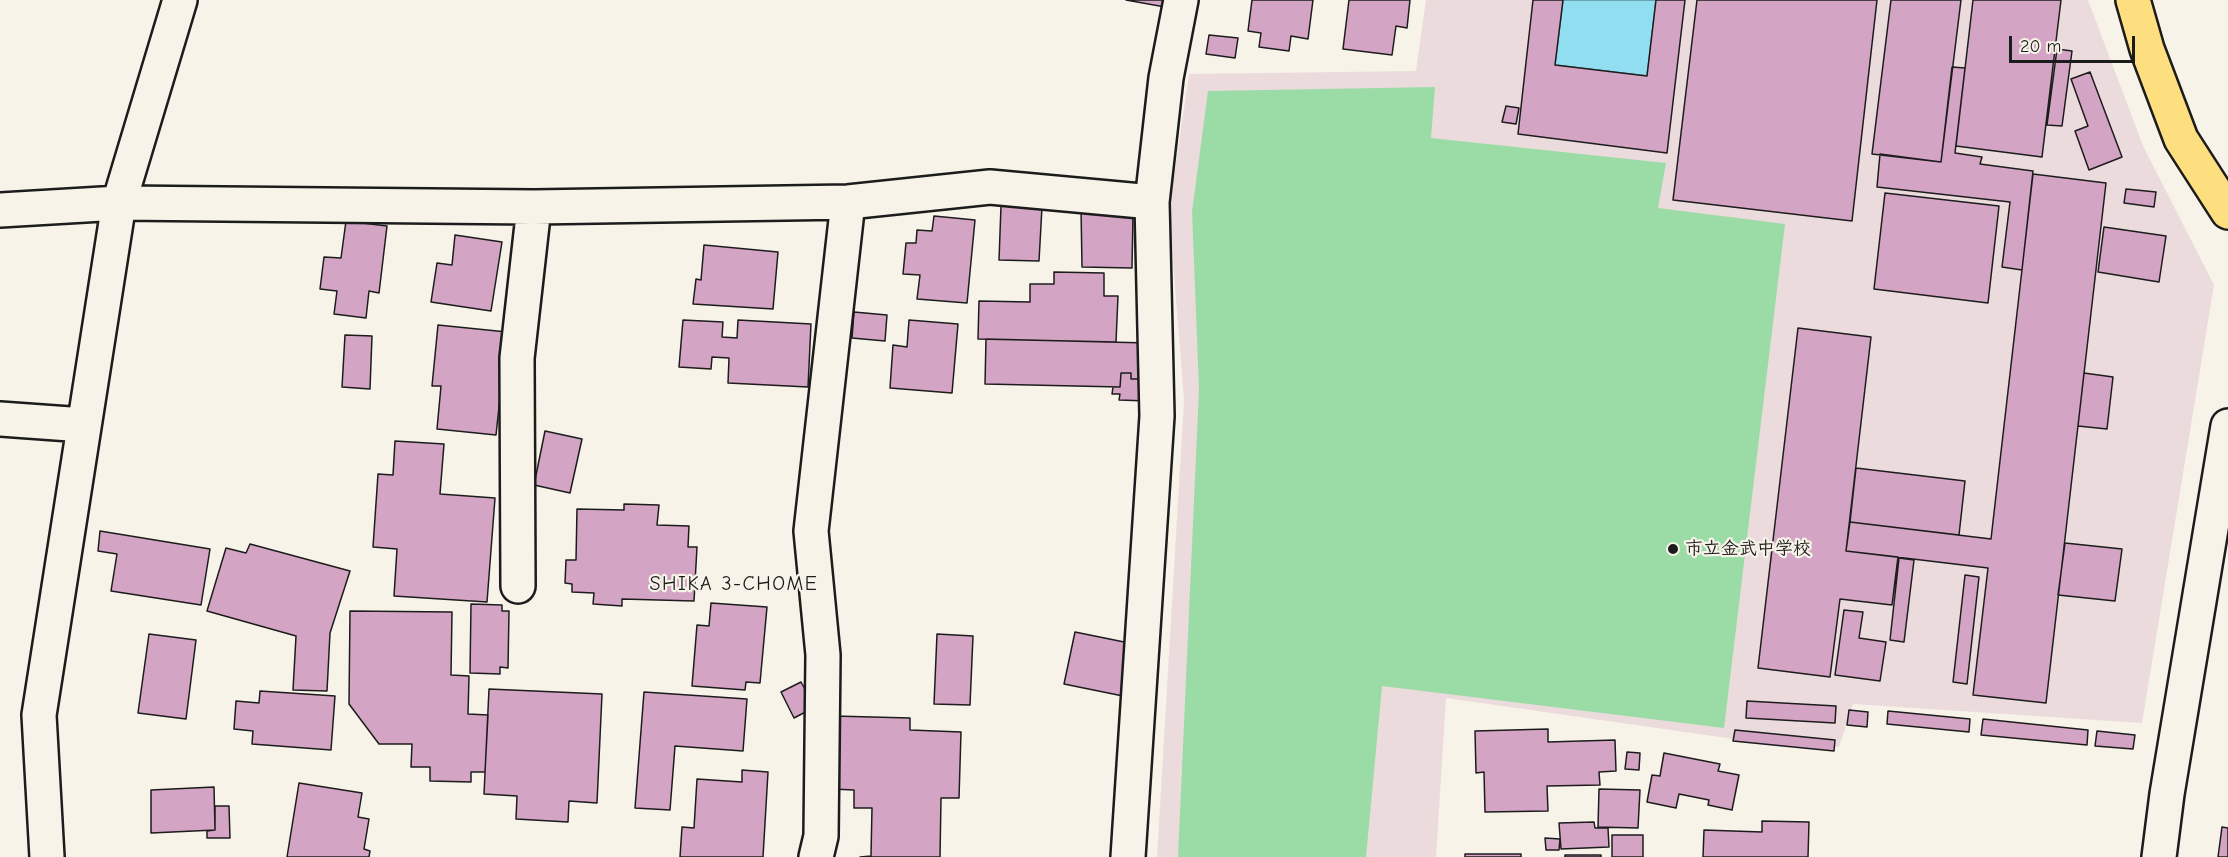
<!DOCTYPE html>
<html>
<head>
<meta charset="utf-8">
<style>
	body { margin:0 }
	#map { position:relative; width:2228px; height:857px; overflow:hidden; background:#f7f3e8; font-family:"Comic Neue",sans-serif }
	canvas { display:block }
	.scale { position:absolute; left:2009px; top:36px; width:126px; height:27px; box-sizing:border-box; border:3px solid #1c1c1c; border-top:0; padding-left:8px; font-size:18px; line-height:21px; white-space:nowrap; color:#1c1c1c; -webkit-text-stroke:4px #f7f3e8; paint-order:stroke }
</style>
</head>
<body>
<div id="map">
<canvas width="2228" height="857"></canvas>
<div class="scale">20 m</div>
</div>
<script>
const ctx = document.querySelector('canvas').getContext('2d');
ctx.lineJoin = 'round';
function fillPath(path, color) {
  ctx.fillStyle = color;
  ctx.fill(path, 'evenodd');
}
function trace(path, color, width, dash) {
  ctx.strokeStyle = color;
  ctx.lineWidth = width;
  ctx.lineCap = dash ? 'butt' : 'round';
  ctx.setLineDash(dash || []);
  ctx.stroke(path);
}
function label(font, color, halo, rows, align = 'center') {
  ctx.font = font + ' "Comic Neue","Klee One",sans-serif';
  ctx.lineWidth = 4.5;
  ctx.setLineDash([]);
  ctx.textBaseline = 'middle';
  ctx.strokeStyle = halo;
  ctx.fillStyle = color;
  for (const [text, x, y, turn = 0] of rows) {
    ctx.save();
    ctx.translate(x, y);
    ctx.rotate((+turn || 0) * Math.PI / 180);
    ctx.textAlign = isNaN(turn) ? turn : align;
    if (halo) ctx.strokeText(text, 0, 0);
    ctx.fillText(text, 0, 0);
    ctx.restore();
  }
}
fillPath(new Path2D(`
	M 1426,0 L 2088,0 L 2143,146 L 2214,285 L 2142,723 L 1853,704 L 1839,747 L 1734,739 L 1446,698 L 1436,857 L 1157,857 L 1184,400 L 1169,211 L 1189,74 L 1416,71 Z`), '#ecdbdd');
fillPath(new Path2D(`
	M 1435,87 L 1431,138 L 1666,163 L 1658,208 L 1785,224 L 1724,728 L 1382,686 L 1366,857 L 1178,857 L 1199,389 L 1192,212 L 1208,91 Z`), '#9bdca6');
const water = new Path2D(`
	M 1563,0 L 1656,0 L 1647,76 L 1555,65 Z`);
fillPath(water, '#91def1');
trace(water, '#62909c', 1.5);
const building = new Path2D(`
	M 1126,0 L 1166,0 L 1165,7 Z
	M 1252,0 L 1313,0 L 1308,39 L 1291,36 L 1289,51 L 1259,47 L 1261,33 L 1248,31 Z
	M 1349,0 L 1410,0 L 1407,28 L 1396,26 L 1392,55 L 1343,49 Z
	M 1533,0 L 1563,0 L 1555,65 L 1647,76 L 1656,0 L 1685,0 L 1667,153 L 1518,134 Z
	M 1697,0 L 1877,0 L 1852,221 L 1673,200 Z
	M 1891,0 L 1961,0 L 1941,162 L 1872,154 Z
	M 1973,0 L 2061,0 L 2042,157 L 1956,146 Z
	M 1209,35 L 1238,38 L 1235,58 L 1206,54 Z
	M 2057,49 L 2072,51 L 2062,126 L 2047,125 Z
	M 1952,67 L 1965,68 L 1955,153 L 1982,157 L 1980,164 L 2033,171 L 2022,270 L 2002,267 L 2010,202 L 1877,187 L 1880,154 L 1941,162 Z
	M 2090,72 L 2122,157 L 2089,170 L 2075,131 L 2088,126 L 2071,79 Z
	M 1506,106 L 1519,108 L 1516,124 L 1502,122 Z
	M 2033,174 L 2106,183 L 2046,703 L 1973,695 L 1988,568 L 1846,551 L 1850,522 L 1991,539 Z
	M 2126,189 L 2156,192 L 2154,207 L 2124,203 Z
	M 1885,193 L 1999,206 L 1988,303 L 1874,289 Z
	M 1001,206 L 1042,207 L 1039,261 L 999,260 Z
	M 1081,208 L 1106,208 L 1106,214 L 1133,215 L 1132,268 L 1082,267 Z
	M 934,216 L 975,220 L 967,303 L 917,299 L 920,275 L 903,274 L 906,243 L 916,243 L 917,230 L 932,231 Z
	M 346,221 L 387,226 L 379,293 L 369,291 L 366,318 L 334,314 L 337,291 L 320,289 L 324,257 L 341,258 Z
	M 2104,227 L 2166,236 L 2159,282 L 2098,272 Z
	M 455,235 L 502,242 L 491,311 L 431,302 L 437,263 L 452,265 Z
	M 704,245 L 778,252 L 773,309 L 693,304 L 696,279 L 701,280 Z
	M 1054,272 L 1104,273 L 1104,296 L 1118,296 L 1116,342 L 978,339 L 979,301 L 1030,302 L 1030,284 L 1054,284 Z
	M 854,312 L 887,315 L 885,341 L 852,338 Z
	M 683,320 L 723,322 L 722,337 L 737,338 L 738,320 L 811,324 L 808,387 L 728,383 L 729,358 L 712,357 L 711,369 L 679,367 Z
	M 909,320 L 958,324 L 952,393 L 890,388 L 893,345 L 907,347 Z
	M 438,325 L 507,332 L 496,435 L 437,429 L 441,386 L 432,386 Z
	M 1798,328 L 1871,337 L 1846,551 L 1898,557 L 1892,605 L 1840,599 L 1830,677 L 1758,668 Z
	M 345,335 L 372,336 L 370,389 L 342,387 Z
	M 986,339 L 1148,343 L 1142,379 L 1131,379 L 1131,373 L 1121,373 L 1120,387 L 985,384 Z
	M 1121,373 L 1131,373 L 1131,379 L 1142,379 L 1147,401 L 1119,400 L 1120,394 L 1112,394 L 1113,387 L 1120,387 Z
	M 2084,373 L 2113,377 L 2107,429 L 2078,426 Z
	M 545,431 L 582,439 L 570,493 L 534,485 Z
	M 395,441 L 444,444 L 440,494 L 495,498 L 487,602 L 394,596 L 397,549 L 373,547 L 378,474 L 393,475 Z
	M 1856,468 L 1965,481 L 1959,535 L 1850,522 Z
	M 624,504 L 659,505 L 657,525 L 689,526 L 688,547 L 697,547 L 694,601 L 622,599 L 622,606 L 593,604 L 594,593 L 572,592 L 572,584 L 565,583 L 566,560 L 576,560 L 577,509 L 624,510 Z
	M 100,531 L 210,549 L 201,605 L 111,591 L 117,554 L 98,551 Z
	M 2065,543 L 2122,549 L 2115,601 L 2058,595 Z
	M 250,544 L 350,571 L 330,633 L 327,691 L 293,690 L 296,636 L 207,611 L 226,548 L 246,553 Z
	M 1899,558 L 1914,560 L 1904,642 L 1890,640 Z
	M 1965,575 L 1979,577 L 1967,684 L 1953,682 Z
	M 711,603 L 767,607 L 760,683 L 746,682 L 745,690 L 692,686 L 697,625 L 709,626 Z
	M 471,604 L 502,605 L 502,611 L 509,611 L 508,668 L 500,667 L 500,674 L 470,673 Z
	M 1844,610 L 1863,612 L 1859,638 L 1886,642 L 1880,681 L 1835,675 Z
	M 350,611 L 452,612 L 451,675 L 469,676 L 468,714 L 488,715 L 485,772 L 471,772 L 471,782 L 430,781 L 430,767 L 411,767 L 412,744 L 379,744 L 349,704 Z
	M 1075,632 L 1134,644 L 1123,696 L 1064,684 Z
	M 149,634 L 196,640 L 186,719 L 138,713 Z
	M 937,634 L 973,636 L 970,705 L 934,704 Z
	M 801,682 L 815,707 L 794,718 L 781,692 Z
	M 489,689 L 602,694 L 597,803 L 569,801 L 568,822 L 516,819 L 517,796 L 484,794 Z
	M 260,691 L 335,696 L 331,750 L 252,744 L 253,731 L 234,729 L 236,701 L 259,703 Z
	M 644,692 L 747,699 L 743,751 L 675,746 L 670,810 L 635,808 Z
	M 1747,701 L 1836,706 L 1835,723 L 1746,718 Z
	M 1849,710 L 1868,712 L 1867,727 L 1847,725 Z
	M 1888,711 L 1970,719 L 1969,732 L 1887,724 Z
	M 834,716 L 910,718 L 910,730 L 961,732 L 959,798 L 941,798 L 940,857 L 860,857 L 871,856 L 872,808 L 854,808 L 854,790 L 832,789 Z
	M 1983,719 L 2088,730 L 2087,745 L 1981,735 Z
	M 1548,729 L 1548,742 L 1615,740 L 1616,771 L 1599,772 L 1600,785 L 1547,786 L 1548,811 L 1485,812 L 1484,772 L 1476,773 L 1475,731 Z
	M 1735,730 L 1835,740 L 1834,751 L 1733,741 Z
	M 2097,731 L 2135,735 L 2133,749 L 2095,746 Z
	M 1627,752 L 1640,753 L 1639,770 L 1625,769 Z
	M 1664,753 L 1720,764 L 1718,771 L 1739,775 L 1732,810 L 1708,805 L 1709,800 L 1679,794 L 1676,808 L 1647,802 L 1652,775 L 1660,776 Z
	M 742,770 L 768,772 L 763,857 L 680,857 L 682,827 L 694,828 L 697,779 L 742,782 Z
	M 299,783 L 362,793 L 358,817 L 369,819 L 364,849 L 370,851 L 369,857 L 287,857 Z
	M 214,787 L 215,830 L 151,833 L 151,790 Z
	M 1599,789 L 1640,790 L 1638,828 L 1598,827 Z
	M 215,806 L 229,806 L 230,838 L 207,838 L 207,831 L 215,830 Z
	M 1762,821 L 1809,822 L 1808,857 L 1703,857 L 1704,830 L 1762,832 Z
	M 1594,822 L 1595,828 L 1608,828 L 1609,847 L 1561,849 L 1559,823 Z
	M 2222,827 L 2228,828 L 2228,857 L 2218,857 Z
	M 1612,835 L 1643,835 L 1643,857 L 1612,857 Z
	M 1545,838 L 1560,839 L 1559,850 L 1546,850 Z
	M 1465,854 L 1521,854 L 1521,857 L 1465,857 Z
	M 1565,855 L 1601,855 L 1601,857 L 1565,857 Z`);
fillPath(building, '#d4a4c4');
trace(building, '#1c1c1c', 1.5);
const minor = new Path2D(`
	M 0,210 L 119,203 L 534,207 L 848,202 L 990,187 L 1152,202
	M 0,419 L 84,425
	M 518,586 L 517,358 L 534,207
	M 47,857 L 39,715 L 119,203 L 180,0
	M 816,857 L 821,836 L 823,655 L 811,531 L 848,202
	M 1128,857 L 1157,416 L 1152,202 L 1166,78 L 1181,0
	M 2159,857 L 2167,794 L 2228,426`);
const major = new Path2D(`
	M 2133,0 L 2147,49 L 2181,139 L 2228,212`);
trace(minor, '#1c1c1c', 38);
trace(major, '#1c1c1c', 38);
trace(minor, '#f7f3e8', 33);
trace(major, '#fedf80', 33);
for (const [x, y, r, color] of [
	[1673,549,6,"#1c1c1c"]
]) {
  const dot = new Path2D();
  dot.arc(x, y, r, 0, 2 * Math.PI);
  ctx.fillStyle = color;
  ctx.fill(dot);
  trace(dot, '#f7f3e8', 2);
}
label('bold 18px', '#1c1c1c', '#f7f3e8', [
	["市立金武中学校",1685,549]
], 'left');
ctx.letterSpacing = '1.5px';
label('20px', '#1c1c1c', '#f7f3e8', [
	["SHIKA 3-CHOME",734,584]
]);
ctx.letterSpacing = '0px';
</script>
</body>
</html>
